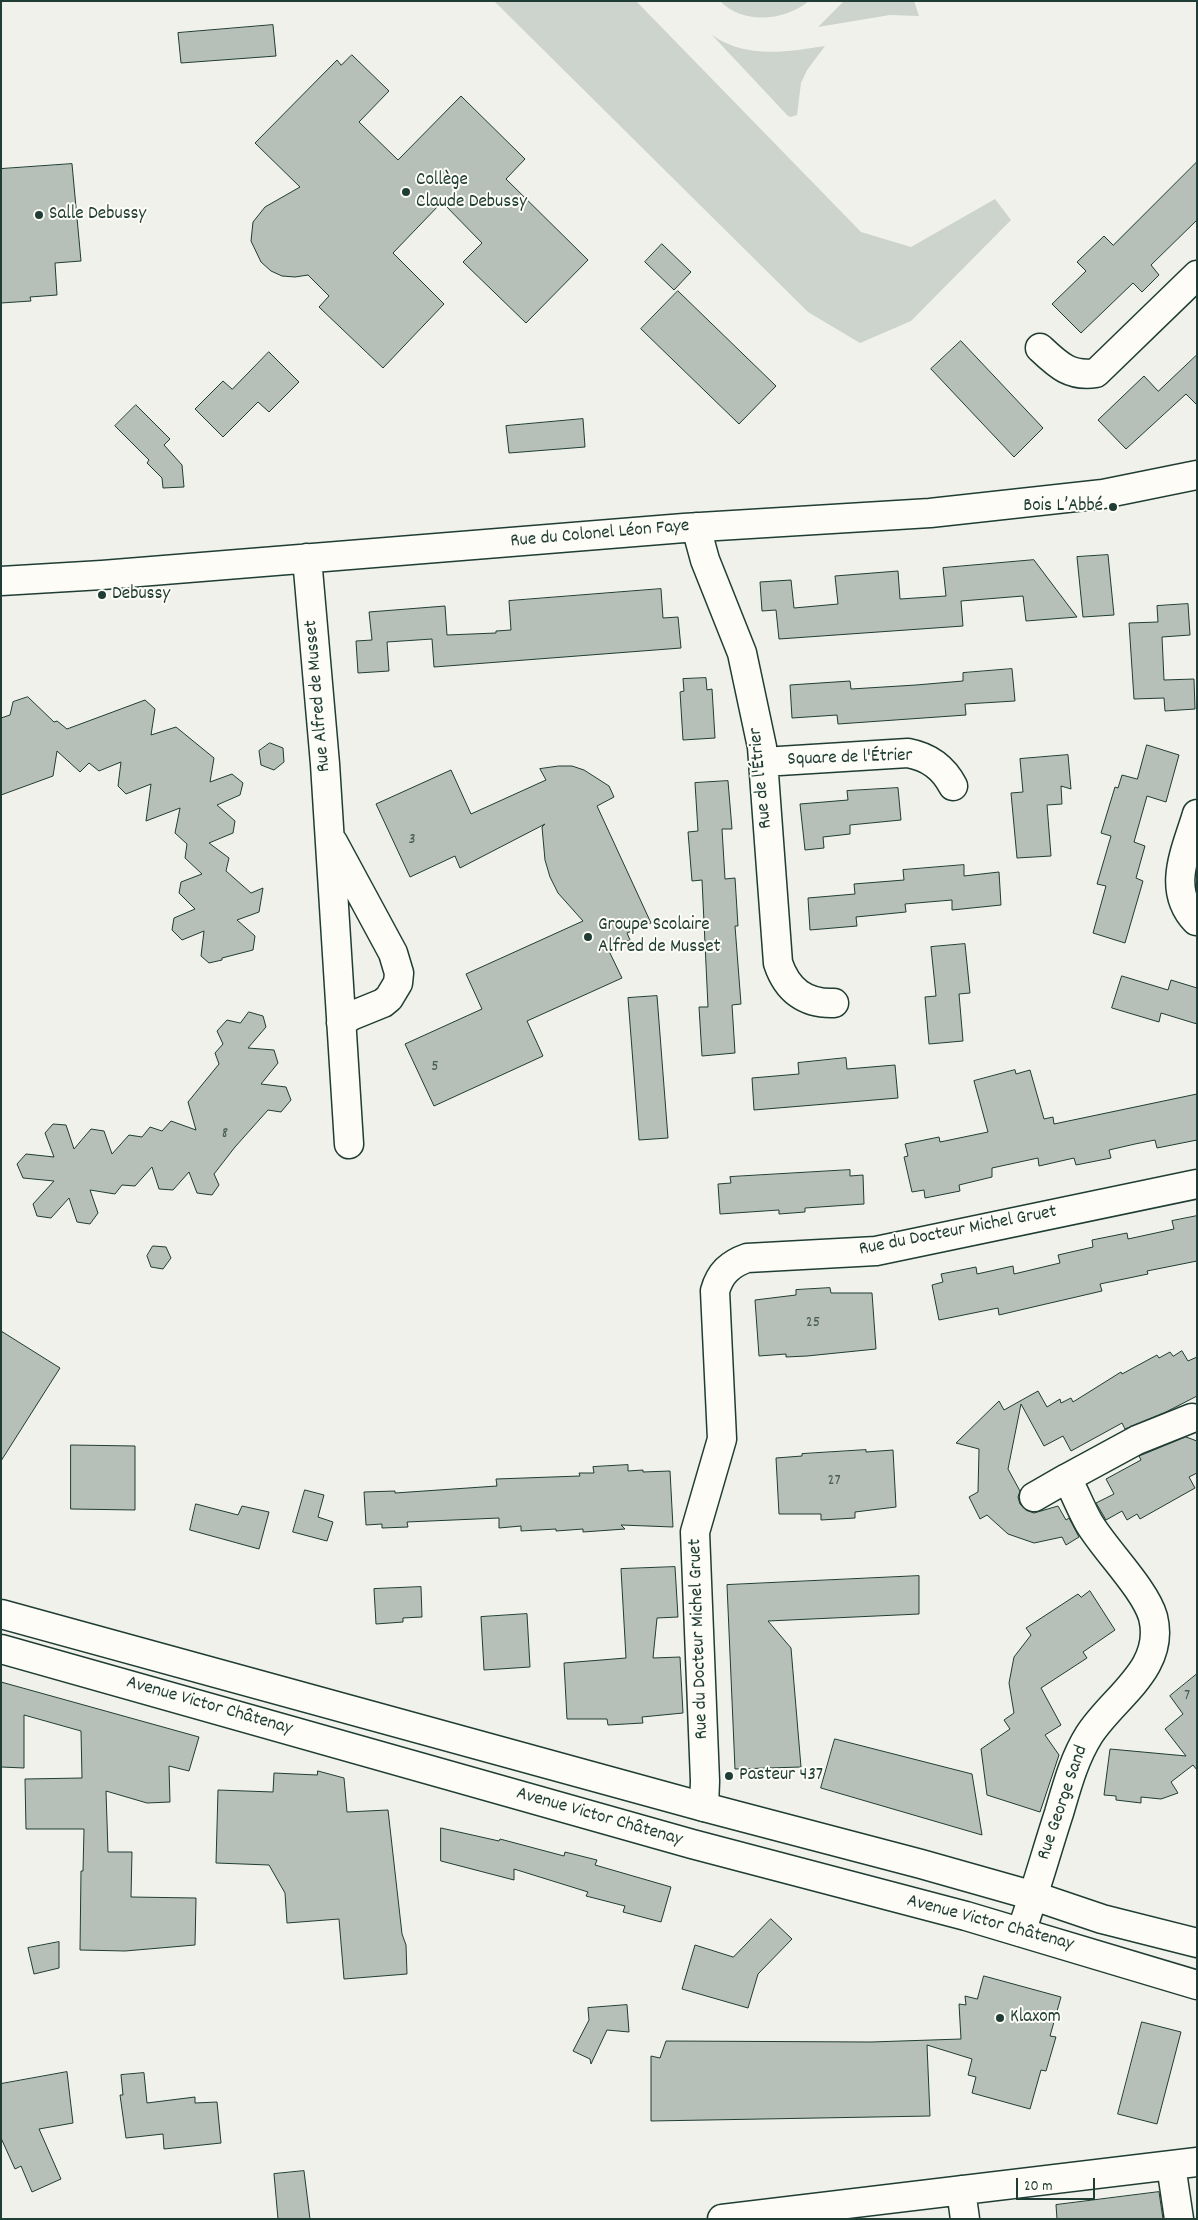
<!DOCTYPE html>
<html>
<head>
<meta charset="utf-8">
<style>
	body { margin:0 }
	#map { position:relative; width:1198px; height:2220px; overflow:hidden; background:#f0f1eb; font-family:Dekko,sans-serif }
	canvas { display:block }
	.frame { position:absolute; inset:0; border:2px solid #1f3d34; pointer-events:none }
	.scale { position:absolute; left:1016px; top:2178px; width:79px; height:22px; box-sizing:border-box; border:2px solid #1f3d34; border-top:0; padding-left:6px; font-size:15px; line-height:18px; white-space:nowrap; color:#1f3d34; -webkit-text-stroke:4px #fdfcf7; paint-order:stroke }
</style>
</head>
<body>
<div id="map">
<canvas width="1198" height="2220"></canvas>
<div class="frame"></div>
<div class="scale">20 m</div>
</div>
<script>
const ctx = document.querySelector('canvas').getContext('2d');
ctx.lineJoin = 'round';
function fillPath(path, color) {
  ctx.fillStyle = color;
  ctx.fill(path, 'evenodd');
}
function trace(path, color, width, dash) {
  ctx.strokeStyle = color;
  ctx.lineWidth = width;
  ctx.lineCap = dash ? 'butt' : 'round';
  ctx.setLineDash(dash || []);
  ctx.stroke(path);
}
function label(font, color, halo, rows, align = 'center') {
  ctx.font = font + ' Dekko,sans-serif';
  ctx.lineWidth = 4;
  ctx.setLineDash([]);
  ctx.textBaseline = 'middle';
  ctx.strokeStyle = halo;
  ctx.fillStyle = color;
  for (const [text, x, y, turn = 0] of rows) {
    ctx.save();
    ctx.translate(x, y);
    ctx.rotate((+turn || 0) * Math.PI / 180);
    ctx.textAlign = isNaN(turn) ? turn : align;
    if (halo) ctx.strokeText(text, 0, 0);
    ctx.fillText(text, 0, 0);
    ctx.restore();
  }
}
fillPath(new Path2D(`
	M 494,1 L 636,1 L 861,232 L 911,247 L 995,199 L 1011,220 L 911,321 L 860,343 L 808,312 Z
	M 720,1 L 809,1 C 785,21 743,25 720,1 Z
	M 844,1 L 914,1 L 919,16 L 890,15 L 818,27 Z
	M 712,35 C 746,59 786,52 825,46 L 807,70 L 801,83 L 797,115 L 791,117 L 788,116 Z`), '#cdd3cd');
const building = new Path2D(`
	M 273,25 L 276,56 L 181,63 L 178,33 Z
	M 352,55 L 389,91 L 359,122 L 398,160 L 461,96 L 525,159 L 506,179 L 588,260 L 526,323 L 463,262 L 482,243 L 442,202 L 393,253 L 444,304 L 383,368 L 319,307 L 329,296 L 308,275 L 295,277 L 282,276 L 271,271 L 261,262 L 251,241 L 253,222 L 265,207 L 300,187 L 255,143 L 337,60 L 341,65 Z
	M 1197,162 L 1197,220 L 1151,265 L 1159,275 L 1142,292 L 1133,283 L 1081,333 L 1052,304 L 1086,271 L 1077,262 L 1104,236 L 1113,245 Z
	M 72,164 L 81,261 L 55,263 L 57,295 L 30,297 L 31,301 L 1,303 L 1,169 Z
	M 662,244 L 691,272 L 674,290 L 645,262 Z
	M 678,291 L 776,386 L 739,424 L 641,329 Z
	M 961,341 L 1043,428 L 1014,457 L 931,369 Z
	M 269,352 L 299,382 L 269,412 L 258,402 L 223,437 L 195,409 L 223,381 L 232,389 Z
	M 1197,355 L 1197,405 L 1186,394 L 1126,449 L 1098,420 L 1144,376 L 1158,391 Z
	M 136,405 L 170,439 L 164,445 L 182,465 L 184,487 L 163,488 L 162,478 L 147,463 L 149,460 L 115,426 Z
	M 583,419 L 585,447 L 509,453 L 506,426 Z
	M 1108,555 L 1114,615 L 1083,617 L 1077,557 Z
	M 1034,560 L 1077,617 L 1026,621 L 1023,596 L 961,601 L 963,626 L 779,639 L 776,610 L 762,611 L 760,582 L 791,580 L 794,608 L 838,604 L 835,576 L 898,571 L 900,599 L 946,596 L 943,568 Z
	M 661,589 L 663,618 L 678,617 L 681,648 L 434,667 L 432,639 L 387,642 L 389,671 L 358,673 L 356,641 L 372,640 L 369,612 L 445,606 L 447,635 L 496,633 L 496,631 L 511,630 L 509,601 Z
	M 1188,604 L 1190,635 L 1162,637 L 1164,680 L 1194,679 L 1195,709 L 1165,711 L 1164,698 L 1134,699 L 1129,623 L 1158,622 L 1157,606 Z
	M 1012,669 L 1015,701 L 965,704 L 966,715 L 838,724 L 837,715 L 792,718 L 790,685 L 850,681 L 851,689 L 916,685 L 963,681 L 963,673 Z
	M 706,678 L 707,690 L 712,689 L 715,738 L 683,740 L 680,692 L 684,691 L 683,679 Z
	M 28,697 L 54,722 L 57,721 L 67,729 L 145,700 L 155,709 L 151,735 L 176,727 L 214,758 L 210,782 L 232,774 L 243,783 L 240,795 L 217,805 L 235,821 L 233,833 L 209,843 L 229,858 L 226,871 L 251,893 L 263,888 L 259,912 L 237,920 L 255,936 L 253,950 L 222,958 L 222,960 L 209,963 L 201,956 L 204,931 L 182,940 L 172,930 L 174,918 L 195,909 L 179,893 L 181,882 L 202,874 L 185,858 L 187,844 L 175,833 L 180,808 L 146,821 L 151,784 L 126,794 L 118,786 L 121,762 L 99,771 L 89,763 L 80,772 L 57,751 L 53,776 L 1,795 L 1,718 L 10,715 L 13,702 Z
	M 270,743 L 283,748 L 284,762 L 274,770 L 261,765 L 259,751 Z
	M 1147,745 L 1179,755 L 1166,802 L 1147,796 L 1134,842 L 1145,846 L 1136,878 L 1143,881 L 1125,943 L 1093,933 L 1106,886 L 1097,884 L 1111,836 L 1101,833 L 1115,787 L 1118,788 L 1122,775 L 1137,779 Z
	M 1068,755 L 1071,789 L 1061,786 L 1062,804 L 1047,805 L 1051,856 L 1017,858 L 1011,793 L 1023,792 L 1020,759 Z
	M 559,766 L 572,766 L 584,770 L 609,786 L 614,797 L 597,806 L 651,923 L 627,933 L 630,940 L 608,949 L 622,978 L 527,1021 L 543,1056 L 434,1106 L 405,1044 L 482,1009 L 466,974 L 583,921 L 558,893 L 550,877 L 545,860 L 542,827 L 545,824 L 460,868 L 455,856 L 410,877 L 376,804 L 451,770 L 471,814 L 546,780 L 540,769 Z
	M 728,781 L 732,829 L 722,829 L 725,879 L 735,878 L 738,926 L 735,926 L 741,1004 L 732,1005 L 735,1053 L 702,1056 L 699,1007 L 708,1007 L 702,880 L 692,881 L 688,832 L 698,831 L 695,783 Z
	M 898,788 L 901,820 L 850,825 L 850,834 L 823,837 L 824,848 L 805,850 L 800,804 L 848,800 L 847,791 Z
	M 964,865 L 964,876 L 999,872 L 1001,905 L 952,910 L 952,900 L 905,904 L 906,912 L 856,917 L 857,926 L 810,930 L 808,898 L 855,894 L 854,884 L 904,880 L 903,870 Z
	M 965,944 L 970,993 L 959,994 L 963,1041 L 929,1044 L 925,997 L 936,996 L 931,947 Z
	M 1122,976 L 1168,990 L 1171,980 L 1197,988 L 1197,1024 L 1161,1013 L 1159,1022 L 1112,1008 Z
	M 657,996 L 668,1138 L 639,1140 L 628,998 Z
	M 249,1012 L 263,1016 L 266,1027 L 248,1048 L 274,1050 L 278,1063 L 261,1084 L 286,1087 L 291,1100 L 281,1112 L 268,1110 L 235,1147 L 214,1174 L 219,1185 L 212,1195 L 197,1193 L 189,1172 L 173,1190 L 159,1189 L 152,1167 L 135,1186 L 122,1185 L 115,1194 L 90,1190 L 98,1213 L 90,1224 L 77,1222 L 69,1198 L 51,1218 L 37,1216 L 33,1204 L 54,1181 L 23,1178 L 17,1164 L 26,1154 L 54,1157 L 45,1133 L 53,1124 L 66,1125 L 74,1149 L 91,1129 L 104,1131 L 112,1154 L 129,1135 L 142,1137 L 150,1127 L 162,1131 L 171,1121 L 196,1130 L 188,1102 L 219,1064 L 215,1053 L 223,1044 L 217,1031 L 227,1020 L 240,1023 Z
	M 846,1058 L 847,1069 L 895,1065 L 898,1098 L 754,1110 L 752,1078 L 799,1074 L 798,1063 Z
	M 1015,1070 L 1016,1074 L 1030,1070 L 1044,1119 L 1053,1117 L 1054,1124 L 1197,1094 L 1197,1140 L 1157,1148 L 1155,1140 L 1135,1144 L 1109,1150 L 1111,1158 L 1076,1165 L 1074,1158 L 1039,1166 L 1038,1158 L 992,1168 L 992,1177 L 959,1185 L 960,1191 L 925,1198 L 924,1190 L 912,1192 L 904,1157 L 908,1156 L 905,1144 L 939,1137 L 940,1142 L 988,1132 L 974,1081 Z
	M 850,1170 L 850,1176 L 863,1175 L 864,1204 L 805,1208 L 805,1212 L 779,1214 L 779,1210 L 720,1214 L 718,1184 L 731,1183 L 730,1177 Z
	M 1197,1216 L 1197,1261 L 1147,1271 L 1148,1274 L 1100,1284 L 1102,1291 L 1033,1307 L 999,1315 L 998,1308 L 939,1320 L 932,1285 L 943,1282 L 941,1274 L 976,1267 L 977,1274 L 1013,1266 L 1014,1274 L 1060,1263 L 1058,1255 L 1093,1247 L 1092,1240 L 1127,1233 L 1128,1239 L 1174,1229 L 1172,1221 Z
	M 153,1246 L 166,1247 L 171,1258 L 163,1269 L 151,1267 L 147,1256 Z
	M 830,1288 L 831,1293 L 872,1293 L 876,1349 L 807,1356 L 786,1357 L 786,1354 L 759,1356 L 755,1300 L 796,1295 L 796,1290 Z
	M 1,1331 L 60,1368 L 1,1461 Z
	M 1182,1351 L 1188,1361 L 1197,1357 L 1197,1396 L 1166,1412 L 1125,1429 L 1122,1423 L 1071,1451 L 1063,1436 L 1044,1446 L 1021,1404 L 1008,1469 L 1020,1491 L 1018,1497 L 1020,1504 L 1026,1510 L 1034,1513 L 1058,1506 L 1066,1520 L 1069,1518 L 1079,1537 L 1066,1545 L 1062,1537 L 1034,1543 L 1008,1534 L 987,1515 L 980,1519 L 969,1497 L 978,1492 L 979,1449 L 956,1443 L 999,1401 L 1004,1410 L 1038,1391 L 1047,1407 L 1060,1399 L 1061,1403 L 1071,1398 L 1073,1402 L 1121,1372 L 1122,1374 L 1157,1355 L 1159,1358 L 1170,1352 L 1173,1356 Z
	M 1186,1437 L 1197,1441 L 1197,1473 L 1189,1477 L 1195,1488 L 1140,1519 L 1137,1514 L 1127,1520 L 1122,1511 L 1106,1520 L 1096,1503 L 1114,1494 L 1106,1479 L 1141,1460 L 1139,1456 L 1144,1454 Z
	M 71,1445 L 135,1446 L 135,1510 L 71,1509 Z
	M 866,1450 L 866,1452 L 893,1450 L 896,1507 L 855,1512 L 855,1518 L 821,1520 L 821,1514 L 779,1514 L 776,1458 L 802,1456 L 802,1454 Z
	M 628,1465 L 628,1471 L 643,1470 L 643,1472 L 670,1471 L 673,1527 L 621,1525 L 625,1529 L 583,1532 L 583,1529 L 556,1531 L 556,1529 L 521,1531 L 521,1526 L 499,1528 L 499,1518 L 407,1522 L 408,1527 L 382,1528 L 382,1524 L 366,1525 L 364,1492 L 395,1491 L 395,1493 L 497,1486 L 496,1479 L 580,1476 L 579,1473 L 594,1473 L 593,1467 Z
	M 305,1490 L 324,1495 L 318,1517 L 333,1522 L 327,1541 L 293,1532 Z
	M 196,1504 L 238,1515 L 242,1506 L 269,1512 L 259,1549 L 190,1530 Z
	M 675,1567 L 678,1617 L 657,1618 L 653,1658 L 680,1657 L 683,1713 L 642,1717 L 643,1723 L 608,1725 L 607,1719 L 567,1719 L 564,1663 L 626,1658 L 621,1569 Z
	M 919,1576 L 919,1614 L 768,1621 L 791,1648 L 801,1767 L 735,1769 L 727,1585 Z
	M 421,1587 L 422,1617 L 403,1618 L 403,1622 L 376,1624 L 374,1589 Z
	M 1090,1591 L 1115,1630 L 1083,1652 L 1087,1658 L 1041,1688 L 1061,1725 L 1045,1735 L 1059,1755 L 1040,1812 L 987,1795 L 981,1749 L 1010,1729 L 1004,1720 L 1014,1713 L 1009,1683 L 1014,1657 L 1031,1635 L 1026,1628 L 1078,1594 L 1081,1597 Z
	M 527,1614 L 530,1667 L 484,1670 L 481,1617 Z
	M 1197,1674 L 1197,1770 L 1193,1765 L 1171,1782 L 1178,1793 L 1161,1799 L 1141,1797 L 1141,1803 L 1116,1800 L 1116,1796 L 1104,1795 L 1110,1749 L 1186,1756 L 1165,1729 L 1183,1714 L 1170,1696 Z
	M 1,1682 L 199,1737 L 189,1771 L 169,1766 L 170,1802 L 147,1803 L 106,1791 L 108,1852 L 132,1852 L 131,1897 L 196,1898 L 195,1945 L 125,1951 L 80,1950 L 81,1871 L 83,1871 L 84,1829 L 26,1829 L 25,1779 L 82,1778 L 81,1731 L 24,1715 L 24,1768 L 1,1767 Z
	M 835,1739 L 972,1774 L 982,1835 L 821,1788 Z
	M 318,1771 L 344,1778 L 347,1812 L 388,1810 L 402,1934 L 406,1945 L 407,1974 L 344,1979 L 339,1919 L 287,1923 L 285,1893 L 269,1865 L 216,1863 L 218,1790 L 273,1792 L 274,1773 L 317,1775 Z
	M 441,1828 L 499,1841 L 500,1839 L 564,1856 L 565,1852 L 597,1860 L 595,1865 L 671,1887 L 661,1922 L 623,1912 L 625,1906 L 586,1896 L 588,1892 L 514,1869 L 514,1880 L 441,1861 Z
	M 771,1919 L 792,1939 L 758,1974 L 748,2008 L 682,1989 L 695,1945 L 733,1957 Z
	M 59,1942 L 59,1968 L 34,1974 L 28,1948 Z
	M 984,1976 L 1061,1997 L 1050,2036 L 1056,2037 L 1046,2071 L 1041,2070 L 1030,2109 L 972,2093 L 976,2077 L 968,2075 L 972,2059 L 927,2045 L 930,2116 L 651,2121 L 651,2056 L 660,2058 L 666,2041 L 871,2042 L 961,2039 L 959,2004 L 966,2005 L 965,1996 L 977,1999 Z
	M 627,2005 L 629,2032 L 607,2030 L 591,2064 L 590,2059 L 573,2051 L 589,2020 L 588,2008 Z
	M 1142,2022 L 1181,2032 L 1157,2124 L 1118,2114 Z
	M 67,2072 L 73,2123 L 39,2129 L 61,2179 L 32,2192 L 21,2166 L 15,2169 L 1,2138 L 1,2084 Z
	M 144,2073 L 147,2103 L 195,2097 L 195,2103 L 217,2102 L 221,2143 L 164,2149 L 163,2134 L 126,2138 L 120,2095 L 123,2095 L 121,2075 Z
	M 304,2171 L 310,2219 L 278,2219 L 274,2174 Z
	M 1159,2192 L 1163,2219 L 1057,2219 L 1056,2205 Z`);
fillPath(building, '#b6bfb8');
trace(building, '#1f3d34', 1);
const minor = new Path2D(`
	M 1040,348 C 1058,365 1070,377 1096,373 L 1197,275
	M 696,527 L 705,560 L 742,653 L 762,747 L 778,963 C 787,990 805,1004 834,1003
	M 307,558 L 325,764 L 349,1144
	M 1,581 L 102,575 L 684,528 L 930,513 L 1103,494 L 1197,475
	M 763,762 L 908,753 C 929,757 943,767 953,786
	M 333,842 L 393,953 L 399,973 L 398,983 L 389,998 L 383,1003 L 351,1016 L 341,1023
	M 1196,921 C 1166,889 1186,851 1197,814
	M 1034,1497 L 1067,1478
	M 704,1807 L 705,1781 L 695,1532 L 722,1439 L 715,1291 C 720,1273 730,1264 747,1258 L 876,1251 L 1197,1184
	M 1021,1932 C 1035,1893 1046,1853 1059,1813 C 1067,1786 1074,1759 1089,1735 C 1113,1697 1166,1669 1153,1617 C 1145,1589 1105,1550 1089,1523 C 1081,1509 1075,1493 1067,1478 L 1137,1440 L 1192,1418
	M 1171,2165 L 1179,2219
	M 961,2190 L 965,2219
	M 722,2219 L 1197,2162`);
const major = new Path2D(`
	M 1,1614 L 704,1807 L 921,1864 L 1034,1896 L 1102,1919 L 1197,1943
	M 1,1649 L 692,1844 L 966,1916 L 1197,1985`);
trace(minor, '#1f3d34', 31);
trace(major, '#1f3d34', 31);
trace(minor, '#fdfcf7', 28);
trace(major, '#fdfcf7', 28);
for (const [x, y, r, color] of [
	[406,192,5,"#1f3d34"],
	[39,215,5,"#1f3d34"],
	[1113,507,5,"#1f3d34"],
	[102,595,5,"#1f3d34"],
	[588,937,5,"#1f3d34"],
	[729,1776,5,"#1f3d34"],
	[1000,2018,5,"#1f3d34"]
]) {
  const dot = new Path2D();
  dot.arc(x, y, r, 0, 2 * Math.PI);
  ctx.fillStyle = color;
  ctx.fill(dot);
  trace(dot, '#fdfcf7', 2);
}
label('16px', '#455e55', null, [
	["3",412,841],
	["5",435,1068],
	["8",225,1135],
	["25",813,1324],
	["27",834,1482],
	["7",1187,1697]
]);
label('19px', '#1f3d34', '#fdfcf7', [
	["Collège",416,181],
	["Claude Debussy",416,203],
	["Salle Debussy",49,215],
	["Bois L’Abbé",1103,507,"right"],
	["Debussy",112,595],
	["Groupe Scolaire",598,926],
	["Alfred de Musset",598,948],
	["Pasteur 437",739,1776],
	["Klaxom",1010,2018]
], 'left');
label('19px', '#1f3d34', '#fdfcf7', [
	["Rue du Colonel Léon Faye",600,535,-5],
	["Rue Alfred de Musset",319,696,-95],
	["Square de l'Étrier",850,759,-2],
	["Rue de l'Étrier",762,778,-96],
	["Rue du Docteur Michel Gruet",958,1232,-11],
	["Rue du Docteur Michel Gruet",700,1639,-92],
	["Avenue Victor Châtenay",209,1707,16],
	["Rue George Sand",1064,1803,-71],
	["Avenue Victor Châtenay",599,1818,16],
	["Avenue Victor Châtenay",990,1924,15]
]);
</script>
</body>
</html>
